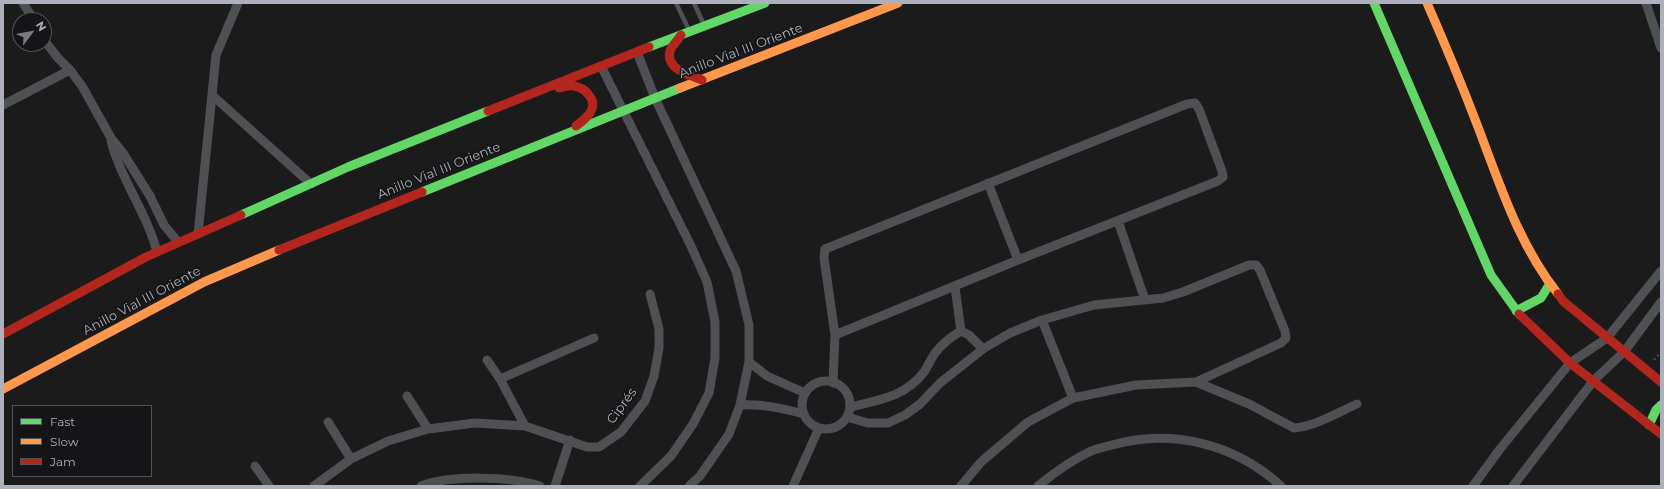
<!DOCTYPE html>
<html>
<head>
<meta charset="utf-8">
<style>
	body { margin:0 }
	#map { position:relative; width:1664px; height:489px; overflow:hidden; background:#1b1b1b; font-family:Montserrat,sans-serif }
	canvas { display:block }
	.frame { position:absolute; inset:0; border:4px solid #adb1bc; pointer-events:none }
	.legend { position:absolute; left:12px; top:405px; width:140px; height:72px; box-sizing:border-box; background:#151517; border:1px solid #525359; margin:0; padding:5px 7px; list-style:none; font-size:12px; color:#adb1bc }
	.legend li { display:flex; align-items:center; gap:8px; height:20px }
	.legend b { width:20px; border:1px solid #525359 }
	.north { position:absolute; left:12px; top:12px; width:40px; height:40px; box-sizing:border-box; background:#151517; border:1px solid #525359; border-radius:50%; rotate:58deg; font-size:11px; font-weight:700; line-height:16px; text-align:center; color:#adb1bc }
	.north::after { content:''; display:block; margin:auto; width:14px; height:18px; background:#7a7c84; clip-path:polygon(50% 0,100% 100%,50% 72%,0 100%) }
</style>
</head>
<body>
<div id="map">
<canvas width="1664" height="489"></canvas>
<div class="frame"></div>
<ul class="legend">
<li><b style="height:5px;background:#63d668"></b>Fast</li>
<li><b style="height:5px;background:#ff974d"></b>Slow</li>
<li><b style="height:5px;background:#b3261e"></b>Jam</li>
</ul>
<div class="north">N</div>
</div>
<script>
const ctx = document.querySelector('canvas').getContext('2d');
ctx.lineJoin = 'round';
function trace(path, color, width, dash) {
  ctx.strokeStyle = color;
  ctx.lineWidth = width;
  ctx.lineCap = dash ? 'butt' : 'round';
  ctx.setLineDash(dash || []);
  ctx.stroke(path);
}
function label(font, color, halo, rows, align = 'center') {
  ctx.font = font + ' Montserrat,sans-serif';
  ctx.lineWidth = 3.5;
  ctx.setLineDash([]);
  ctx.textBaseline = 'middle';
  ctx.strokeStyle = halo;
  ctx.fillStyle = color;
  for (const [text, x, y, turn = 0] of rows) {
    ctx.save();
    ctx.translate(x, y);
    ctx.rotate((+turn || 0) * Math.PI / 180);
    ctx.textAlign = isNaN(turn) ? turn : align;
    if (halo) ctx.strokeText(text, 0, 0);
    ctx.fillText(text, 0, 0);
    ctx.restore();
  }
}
trace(new Path2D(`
	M 1654,360 L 1661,352`), '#4b4c4f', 2, [2, 3]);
trace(new Path2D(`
	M 676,3 L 689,30
	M 694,3 L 704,25`), '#4f5054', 4.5);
trace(new Path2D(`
	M 23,3 L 34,20
	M 1646,3 L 1661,48
	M 44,40 L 58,58 L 70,70 L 82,86 L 111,138 L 123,153 L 150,196 L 164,225 L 178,242
	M 637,52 L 655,98 L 736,271 L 749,325 L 749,362 L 740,405 L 729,434 L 700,476 L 689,486
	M 601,66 L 691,246 L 707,282 L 715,322 L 715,358 L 709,393 L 693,424 L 671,456 L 640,486
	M 212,95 L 311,184
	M 3,105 L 70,70
	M 111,141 C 121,180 147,213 157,252
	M 988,183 L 1018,260
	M 1118,221 L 1145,300
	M 198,234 L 216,55 L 238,3
	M 955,287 L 961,331
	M 1042,320 L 1073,398
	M 961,331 L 969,335 L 983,349
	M 487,360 L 500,379 L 525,426
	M 749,362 L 767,376 L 805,393
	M 500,379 L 594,338
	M802 405a24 24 0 1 1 48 0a24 24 0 1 1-48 0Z
	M 833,383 L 835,335 L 824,258 L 825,249 L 1187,104 L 1195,103 L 1199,109 L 1222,171 L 1223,177 L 1218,181 L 1018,260 L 835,335
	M 407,396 L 428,429
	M 740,405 C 764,404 781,408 804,414
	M 850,407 C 879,400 905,397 924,372 C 928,366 931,359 935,353 C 942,344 952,336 961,331
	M 847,417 L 868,423 L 888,423 L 905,415 L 920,404 L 940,383 L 983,349 L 1010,333 L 1042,320 L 1094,305 L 1163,298 L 1183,292 L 1249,265 L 1256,265 L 1260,270 L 1285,331 L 1286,338 L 1281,343 L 1196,382
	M 328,422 L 351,459
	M 255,466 L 269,486
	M 314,486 L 351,459 L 388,441 L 428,429 L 475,423 L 525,426 L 587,447 L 599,447 L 621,432 L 645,401 L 654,376 L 659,348 L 659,329 L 650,294
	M 421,486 C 450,475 510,476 540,486
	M 555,486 L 570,440
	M 793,486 L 819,428
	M 961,486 L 981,462 L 1028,422 L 1073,398 L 1136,385 L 1196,382 L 1249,404 L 1294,428 C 1314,427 1339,412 1357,404
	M 1038,486 C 1055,472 1072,460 1091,451 C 1098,448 1105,447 1112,445 C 1172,428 1235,444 1281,486
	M 1473,486 L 1500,449 L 1570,363 L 1607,338 L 1661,271
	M 1513,486 L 1594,380 L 1624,352 L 1661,302`), '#4f5054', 9);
trace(new Path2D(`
	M 1374,3 L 1491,275 L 1519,314
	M 649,47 L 765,3
	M 422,192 L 680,88
	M 241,215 L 348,167 L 488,111
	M 1516,311 L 1541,298 L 1549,285
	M 1649,425 L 1656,410 L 1661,405`), '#63d668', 9);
trace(new Path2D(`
	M 1427,3 C 1445,44 1462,85 1478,127 C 1500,185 1519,245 1558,294
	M 680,88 L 898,3
	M 3,389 L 204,282 L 279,250`), '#ff974d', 9);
trace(new Path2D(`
	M 681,35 C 678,40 672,45 670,51 C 665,69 690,75 702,80
	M 559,88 C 564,87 569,85 574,86 C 579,87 585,90 588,94 C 600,107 587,118 576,126
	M 488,111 L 649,47
	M 279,250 L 422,192
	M 1558,294 L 1563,301 L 1661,382
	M 1519,314 L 1570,363 L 1661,434
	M 3,334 L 146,257 L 241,215`), '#b3261e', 9);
label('13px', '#adb1bc', '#151517', [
	["Anillo Vial III Oriente",741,51,-21],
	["Anillo Vial III Oriente",439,171,-22],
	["Anillo Vial III Oriente",142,301,-28],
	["Ciprés",622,406,-54]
]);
</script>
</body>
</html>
